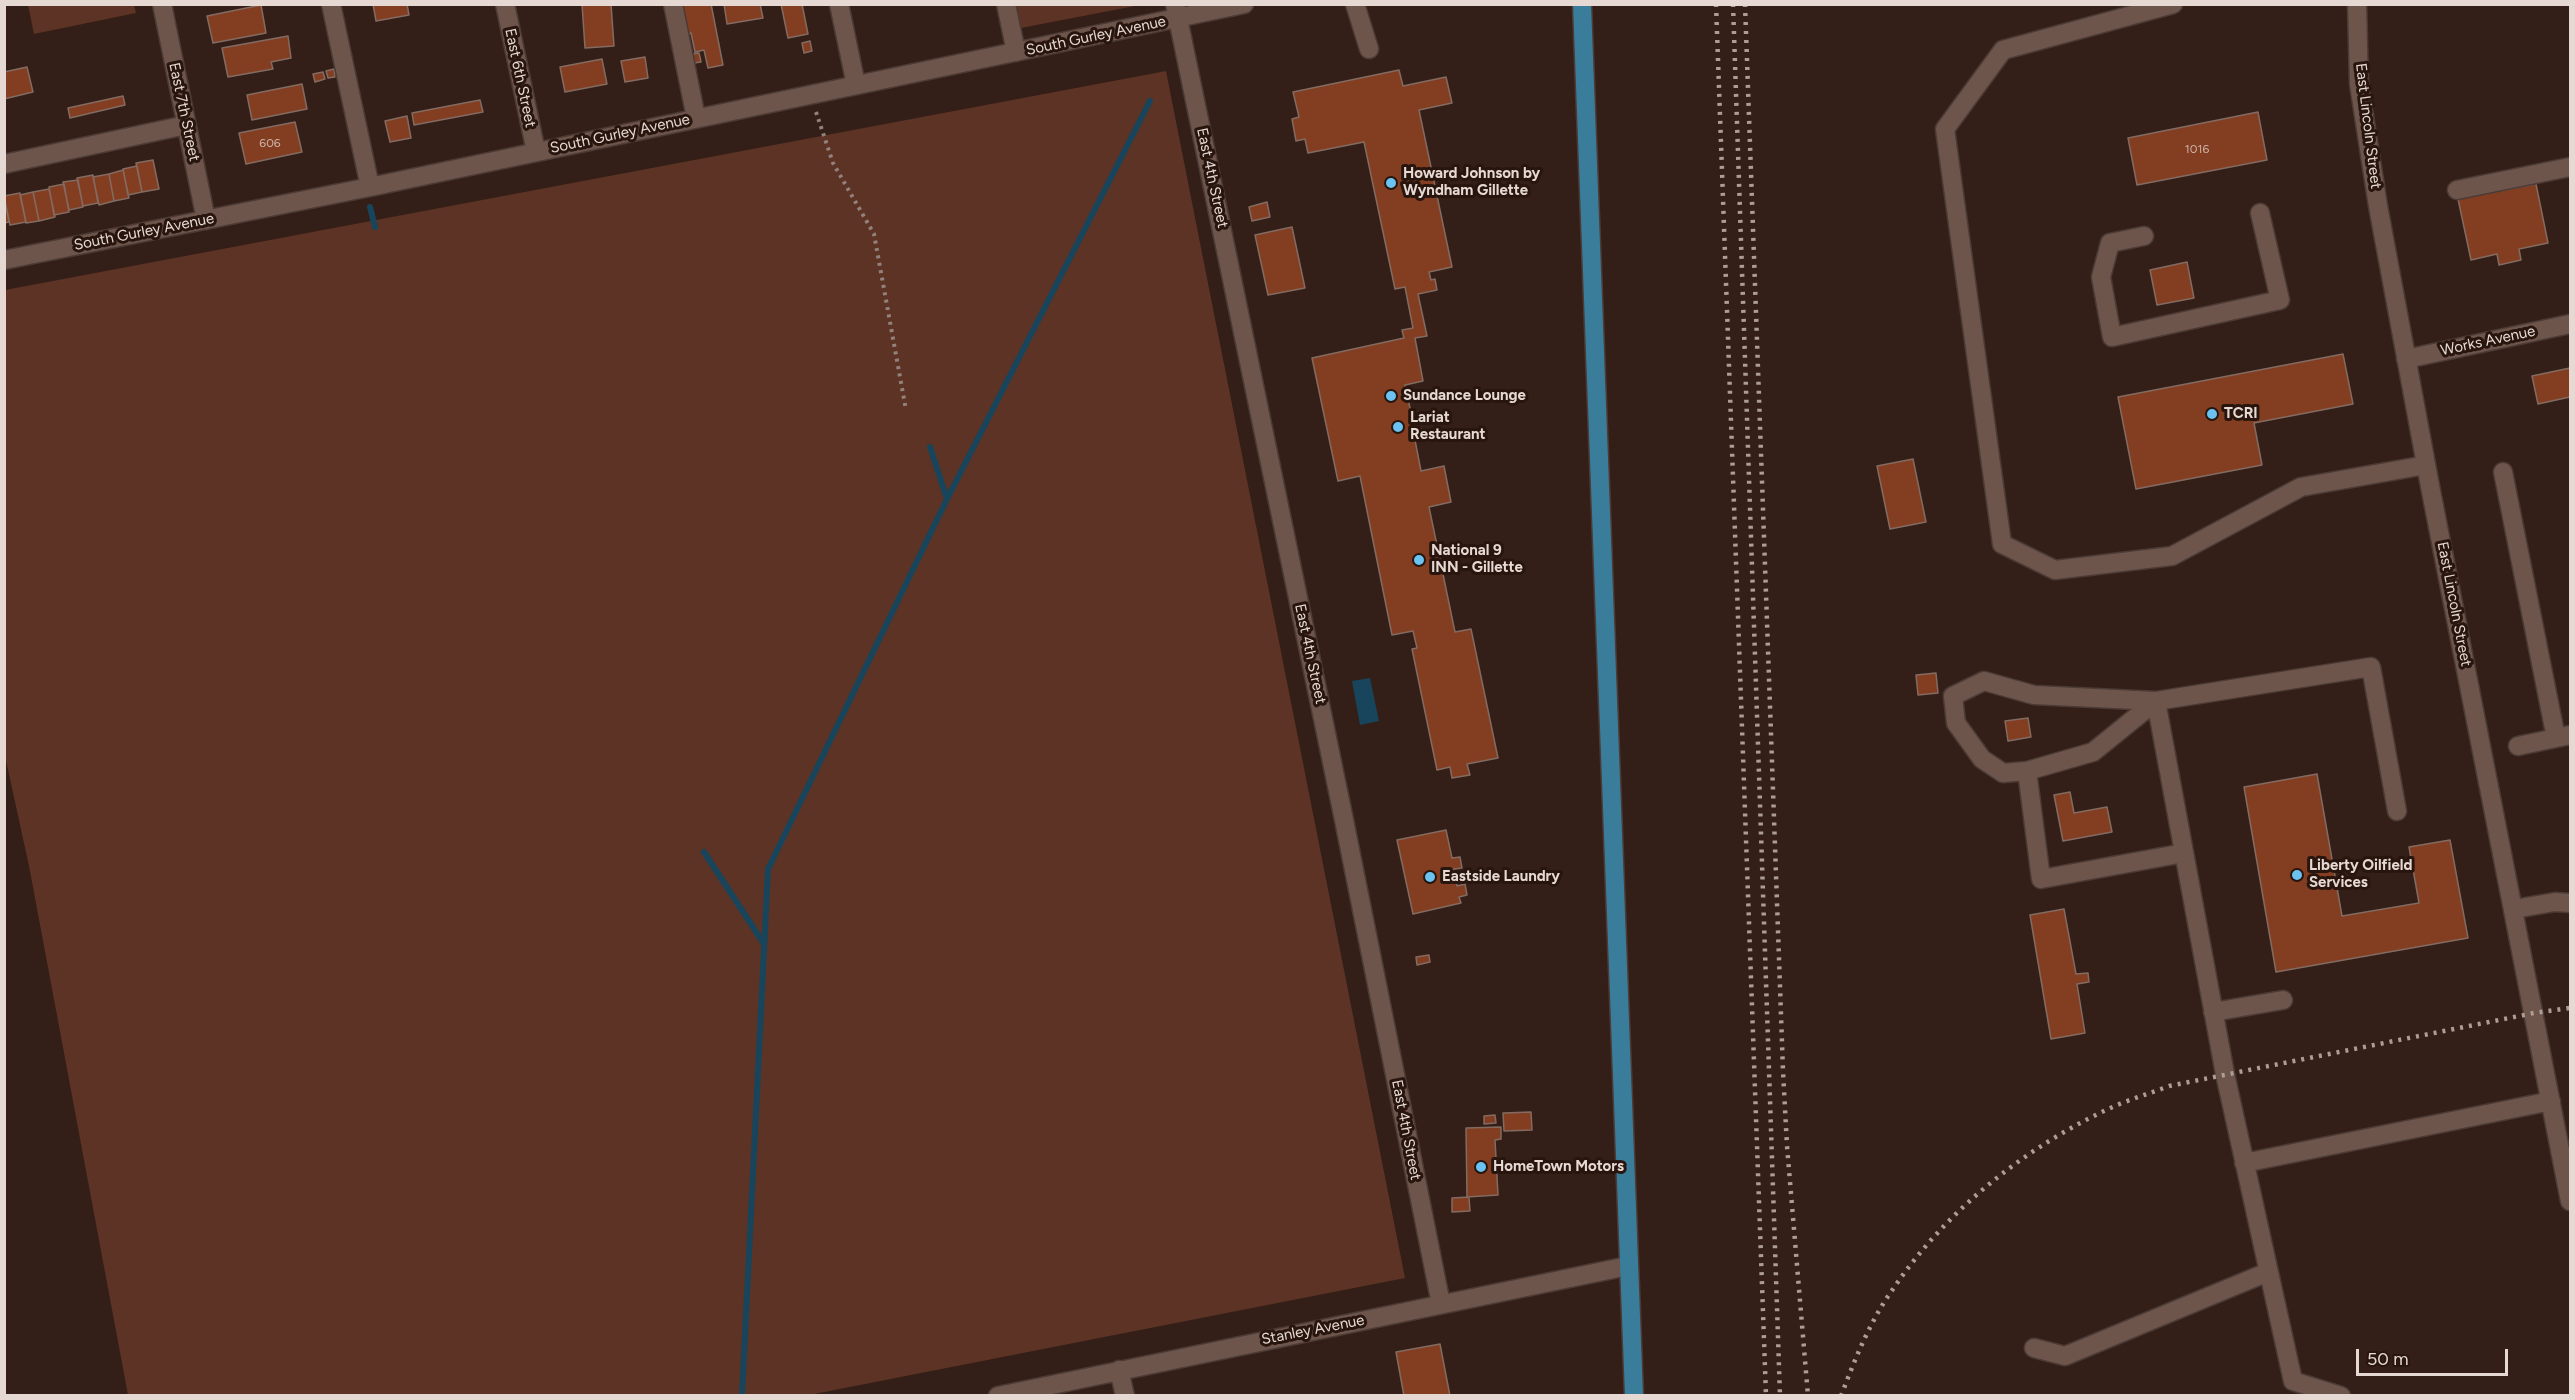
<!DOCTYPE html>
<html>
<head>
<meta charset="utf-8">
<style>
	body { margin:0 }
	#map { position:relative; width:2575px; height:1400px; overflow:hidden; background:#331f17; font-family:Figtree,sans-serif }
	canvas { display:block }
	.frame { position:absolute; inset:0; border:6px solid #e6d8d3; pointer-events:none }
	.scale { position:absolute; left:2356px; top:1349px; width:152px; height:27px; box-sizing:border-box; border:3px solid #e6d8d3; border-top:0; padding-left:8px; font-size:18px; line-height:21px; white-space:nowrap; color:#e6d8d3; -webkit-text-stroke:4px #28150e; paint-order:stroke }
</style>
</head>
<body>
<div id="map">
<canvas width="2575" height="1400"></canvas>
<div class="frame"></div>
<div class="scale">50 m</div>
</div>
<script>
const ctx = document.querySelector('canvas').getContext('2d');
ctx.lineJoin = 'round';
function fillPath(path, color) {
  ctx.fillStyle = color;
  ctx.fill(path, 'evenodd');
}
function trace(path, color, width, dash) {
  ctx.strokeStyle = color;
  ctx.lineWidth = width;
  ctx.lineCap = dash ? 'butt' : 'round';
  ctx.setLineDash(dash || []);
  ctx.stroke(path);
}
function label(font, color, halo, rows, align = 'center') {
  ctx.font = font + ' Figtree,sans-serif';
  ctx.lineWidth = 6;
  ctx.setLineDash([]);
  ctx.textBaseline = 'middle';
  ctx.strokeStyle = halo;
  ctx.fillStyle = color;
  for (const [text, x, y, turn = 0] of rows) {
    ctx.save();
    ctx.translate(x, y);
    ctx.rotate((+turn || 0) * Math.PI / 180);
    ctx.textAlign = isNaN(turn) ? turn : align;
    if (halo) ctx.strokeText(text, 0, 0);
    ctx.fillText(text, 0, 0);
    ctx.restore();
  }
}
fillPath(new Path2D(`
	M 28,5 L 134,5 L 136,13 L 34,34 Z
	M 1016,5 L 1016,4 L 1140,5 L 1021,28 Z
	M 1166,71 L 1405,1278 L 809,1395 L 128,1395 L 29,866 L 5,756 L 5,290 Z`), '#5c3324');
fillPath(new Path2D(`
	M 1370,678 L 1379,721 L 1360,725 L 1352,681 Z`), '#18455b');
trace(new Path2D(`
	M 370,207 L 375,227
	M 930,447 L 947,499
	M 704,852 L 764,944
	M 742,1396 L 768,869 L 947,499 L 1150,101`), '#18455b', 6);
const building = new Path2D(`
	M 373,4 L 407,4 L 409,15 L 376,21 Z
	M 582,4 L 611,4 L 614,46 L 585,48 Z
	M 682,4 L 711,4 L 723,65 L 708,68 L 704,50 L 695,52 L 691,33 L 688,34 Z
	M 724,4 L 760,4 L 763,18 L 727,24 Z
	M 781,4 L 802,4 L 808,34 L 788,38 Z
	M 261,5 L 266,33 L 213,43 L 207,16 Z
	M 288,36 L 291,58 L 271,62 L 273,69 L 228,77 L 222,48 Z
	M 810,41 L 812,51 L 804,53 L 802,43 Z
	M 699,53 L 701,62 L 694,63 L 692,54 Z
	M 645,57 L 648,78 L 625,82 L 621,61 Z
	M 602,59 L 607,84 L 565,92 L 560,67 Z
	M 27,67 L 33,92 L 4,99 L 4,72 Z
	M 334,69 L 335,77 L 328,78 L 326,71 Z
	M 1399,70 L 1403,86 L 1446,77 L 1452,103 L 1419,110 L 1452,267 L 1429,272 L 1431,280 L 1435,279 L 1437,290 L 1418,294 L 1427,336 L 1415,338 L 1423,381 L 1405,385 L 1415,431 L 1422,429 L 1424,438 L 1415,440 L 1421,471 L 1444,466 L 1451,502 L 1429,507 L 1455,632 L 1471,629 L 1498,758 L 1467,764 L 1470,775 L 1452,778 L 1450,767 L 1437,770 L 1412,649 L 1417,648 L 1413,631 L 1392,635 L 1360,476 L 1338,481 L 1312,358 L 1404,338 L 1402,330 L 1413,328 L 1405,287 L 1395,289 L 1364,142 L 1308,153 L 1305,139 L 1296,141 L 1292,119 L 1299,117 L 1293,92 Z
	M 323,72 L 325,79 L 315,82 L 313,74 Z
	M 302,84 L 307,109 L 252,120 L 247,95 Z
	M 123,96 L 125,105 L 70,118 L 68,108 Z
	M 480,100 L 483,112 L 414,125 L 412,113 Z
	M 2258,112 L 2267,160 L 2137,185 L 2128,138 Z
	M 407,116 L 411,138 L 390,142 L 385,121 Z
	M 295,122 L 302,152 L 246,164 L 239,133 Z
	M 153,160 L 159,189 L 142,192 L 136,163 Z
	M 137,166 L 142,192 L 128,195 L 123,169 Z
	M 123,170 L 129,198 L 114,201 L 109,174 Z
	M 109,174 L 114,201 L 99,205 L 93,177 Z
	M 93,175 L 98,203 L 83,206 L 77,178 Z
	M 78,180 L 83,207 L 69,210 L 63,182 Z
	M 64,184 L 69,212 L 54,215 L 49,187 Z
	M 2536,184 L 2548,243 L 2519,249 L 2521,260 L 2499,265 L 2497,254 L 2471,260 L 2458,199 Z
	M 49,189 L 55,217 L 39,221 L 33,192 Z
	M 33,192 L 39,221 L 26,223 L 20,195 Z
	M 20,193 L 26,222 L 10,225 L 4,196 Z
	M 4,197 L 9,222 L 4,223 Z
	M 1267,202 L 1270,217 L 1252,221 L 1249,207 Z
	M 1292,227 L 1305,288 L 1268,295 L 1255,235 Z
	M 2187,262 L 2194,298 L 2157,305 L 2150,270 Z
	M 2343,354 L 2353,404 L 2254,423 L 2262,465 L 2136,489 L 2118,397 Z
	M 2570,368 L 2570,397 L 2538,404 L 2532,376 Z
	M 1913,459 L 1926,522 L 1890,529 L 1877,466 Z
	M 1936,673 L 1938,693 L 1918,695 L 1916,675 Z
	M 2028,718 L 2031,737 L 2008,741 L 2005,721 Z
	M 2317,774 L 2342,916 L 2419,903 L 2409,847 L 2450,840 L 2468,938 L 2276,972 L 2244,787 Z
	M 2070,792 L 2074,813 L 2107,807 L 2112,832 L 2063,841 L 2054,795 Z
	M 1446,830 L 1452,858 L 1460,857 L 1462,868 L 1454,869 L 1457,886 L 1465,884 L 1467,895 L 1459,897 L 1461,903 L 1413,914 L 1397,840 Z
	M 2064,909 L 2076,974 L 2088,973 L 2089,982 L 2077,984 L 2085,1033 L 2051,1039 L 2030,915 Z
	M 1429,955 L 1430,962 L 1417,965 L 1416,957 Z
	M 1531,1112 L 1532,1130 L 1504,1131 L 1503,1113 Z
	M 1495,1115 L 1496,1123 L 1484,1124 L 1484,1116 Z
	M 1501,1127 L 1501,1139 L 1495,1140 L 1498,1195 L 1467,1197 L 1466,1128 Z
	M 1469,1197 L 1470,1211 L 1452,1212 L 1452,1198 Z
	M 1440,1344 L 1450,1396 L 1404,1396 L 1396,1352 Z`);
fillPath(building, '#833e22');
trace(building, '#836b61', 1.5);
const minor = new Path2D(`
	M 162,4 L 206,220
	M 331,4 L 370,187
	M 505,4 L 536,152
	M 673,4 L 696,118
	M 839,4 L 856,85
	M 1006,4 L 1016,52
	M 1175,4 L 1344,820 L 1441,1304
	M 1355,4 L 1369,49
	M 2173,4 L 2003,50 L 1945,129 L 2002,544 L 2055,570 L 2172,556 L 2301,487 L 2426,465
	M 2357,4 L 2359,84 L 2378,206 L 2430,486 L 2570,1201
	M 4,164 L 186,125
	M 2457,190 L 2570,167
	M 2144,236 L 2110,243 L 2101,277 L 2112,337 L 2280,300 L 2260,213
	M 4,260 L 370,187 L 1244,4
	M 2406,359 L 2570,324
	M 2503,472 L 2556,738
	M 1984,681 L 2034,695 L 2156,701 L 2093,752 L 2027,771 L 2003,773 L 1982,759 L 1956,723 L 1953,696 Z
	M 2518,746 L 2570,735
	M 2027,771 L 2041,879 L 2184,853
	M 2514,909 L 2555,902 L 2570,903
	M 2213,1012 L 2283,1000
	M 2244,1163 L 2551,1101
	M 2034,1348 L 2065,1356 L 2268,1272
	M 1119,1370 L 1125,1396
	M 998,1396 L 1628,1266
	M 2341,1396 L 2293,1381 L 2225,1074 L 2156,701 L 2371,667 L 2397,811`);
const major = new Path2D(`
	M 1582,4 L 1634,1396`);
trace(minor, '#4b3a35', 21);
trace(major, '#4b3a35', 21);
trace(new Path2D(`
	M 816,112 L 833,163 L 874,234 L 906,410`), '#92827b', 4, [3, 4.5]);
trace(minor, '#6d554c', 18);
trace(major, '#397d9b', 18);
trace(new Path2D(`
	M 1716,4 L 1766,1396
	M 1733,4 L 1780,1396
	M 1745,4 L 1783,1071 L 1787,1146 L 1808,1396
	M 1841,1396 C 1855,1359 1870,1321 1893,1289 C 1947,1209 2029,1144 2117,1105 C 2134,1098 2151,1093 2169,1086 L 2534,1013 L 2570,1008`), '#ad9d97', 4.5, [3, 6]);
for (const [x, y, r, color] of [
	[1391,183,6,"#6bc3f2"],
	[1391,396,6,"#6bc3f2"],
	[2212,414,6,"#6bc3f2"],
	[1398,427,6,"#6bc3f2"],
	[1419,560,6,"#6bc3f2"],
	[2297,875,6,"#6bc3f2"],
	[1430,877,6,"#6bc3f2"],
	[1481,1167,6,"#6bc3f2"]
]) {
  const dot = new Path2D();
  dot.arc(x, y, r, 0, 2 * Math.PI);
  ctx.fillStyle = color;
  ctx.fill(dot);
  trace(dot, '#28150e', 2);
}
label('12px', '#cdb2a7', null, [
	["606",270,143],
	["1016",2197,149]
]);
label('15px', '#e6d8d3', '#28150e', [
	["South Gurley Avenue",1096,36,-12],
	["East 6th Street",520,78,78],
	["East 7th Street",184,112,78],
	["East Lincoln Street",2368,126,83],
	["South Gurley Avenue",620,134,-12],
	["East 4th Street",1212,178,78],
	["South Gurley Avenue",144,232,-11],
	["Works Avenue",2488,341,-12],
	["East Lincoln Street",2454,604,79],
	["East 4th Street",1310,654,78],
	["East 4th Street",1406,1130,79],
	["Stanley Avenue",1313,1330,-11]
]);
label('bold 15px', '#e6d8d3', '#28150e', [
	["Howard Johnson by",1403,174],
	["Wyndham Gillette",1403,191],
	["Sundance Lounge",1403,396],
	["TCRI",2224,414],
	["Lariat",1410,418],
	["Restaurant",1410,435],
	["National 9",1431,551],
	["INN - Gillette",1431,568],
	["Liberty Oilfield",2309,866],
	["Services",2309,883],
	["Eastside Laundry",1442,877],
	["HomeTown Motors",1493,1167]
], 'left');
</script>
</body>
</html>
